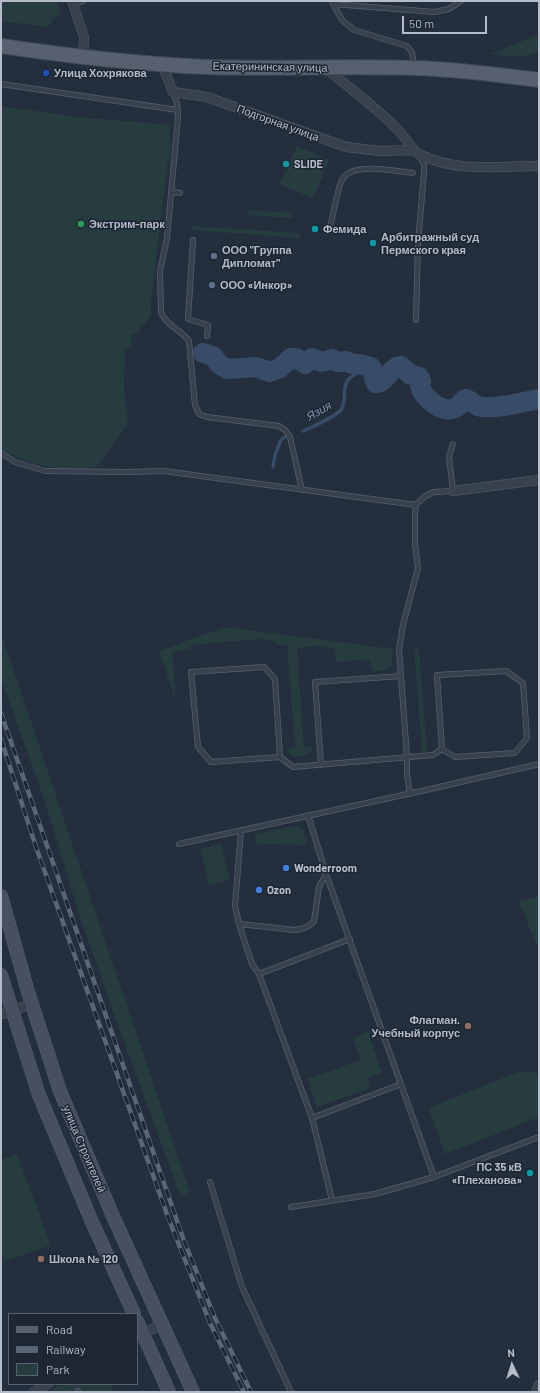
<!DOCTYPE html>
<html>
<head>
<meta charset="utf-8">
<style>
	body { margin:0 }
	#map { position:relative; width:540px; height:1393px; overflow:hidden; background:#242f3e; font-family:Barlow,sans-serif }
	canvas { display:block }
	.frame { position:absolute; inset:0; border:2px solid #b4bcc9; pointer-events:none }
	.legend { position:absolute; left:8px; top:1313px; width:130px; height:72px; box-sizing:border-box; background:#1d2633; border:1px solid #59626f; margin:0; padding:5px 7px; list-style:none; font-size:12px; color:#b4bcc9 }
	.legend li { display:flex; align-items:center; gap:8px; height:20px }
	.legend b { width:20px; border:1px solid #59626f }
	.north { position:absolute; left:492px; top:1345px; width:40px; height:40px; -webkit-text-stroke:3px #1d2633; paint-order:stroke; rotate:356deg; font-size:11px; font-weight:700; line-height:16px; text-align:center; color:#b4bcc9 }
	.north::after { content:''; display:block; margin:auto; width:14px; height:18px; background:#b4bcc9; clip-path:polygon(50% 0,100% 100%,50% 72%,0 100%) }
	.scale { position:absolute; left:402px; top:16px; width:85px; height:18px; box-sizing:border-box; border:2px solid #b4bcc9; border-top:0; padding-left:5px; font-size:12px; line-height:14px; white-space:nowrap; color:#b4bcc9; -webkit-text-stroke:3px #1d2633; paint-order:stroke }
</style>
</head>
<body>
<div id="map">
<canvas width="540" height="1393"></canvas>
<div class="frame"></div>
<ul class="legend">
<li><b style="height:5px;background:#56606e"></b>Road</li>
<li><b style="height:5px;background:#5a6575"></b>Railway</li>
<li><b style="height:11px;background:#263c3f"></b>Park</li>
</ul>
<div class="north">N</div>
<div class="scale">50 m</div>
</div>
<script>
const ctx = document.querySelector('canvas').getContext('2d');
ctx.lineJoin = 'round';
function fillPath(path, color) {
  ctx.fillStyle = color;
  ctx.fill(path, 'evenodd');
}
function trace(path, color, width, dash) {
  ctx.strokeStyle = color;
  ctx.lineWidth = width;
  ctx.lineCap = dash ? 'butt' : 'round';
  ctx.setLineDash(dash || []);
  ctx.stroke(path);
}
function label(font, color, halo, rows, align = 'center') {
  ctx.font = font + ' Barlow,sans-serif';
  ctx.lineWidth = 3;
  ctx.setLineDash([]);
  ctx.textBaseline = 'middle';
  ctx.strokeStyle = halo;
  ctx.fillStyle = color;
  for (const [text, x, y, turn = 0] of rows) {
    ctx.save();
    ctx.translate(x, y);
    ctx.rotate((+turn || 0) * Math.PI / 180);
    ctx.textAlign = isNaN(turn) ? turn : align;
    if (halo) ctx.strokeText(text, 0, 0);
    ctx.fillText(text, 0, 0);
    ctx.restore();
  }
}
fillPath(new Path2D(`
	M 1,1 L 56,1 L 61,12 L 47,27 L 1,21 Z
	M 539,34 L 539,51 L 524,57 L 490,54 Z
	M 1,106 L 77,117 L 170,125 L 170,143 L 172,143 L 169,160 L 168,160 L 151,302 L 151,315 L 137,334 L 132,334 L 131,348 L 125,348 L 124,390 L 128,424 L 97,466 C 67,474 27,465 1,449 Z
	M 297,146 L 327,159 L 329,161 L 314,197 L 310,197 L 279,184 Z
	M 249,210 L 293,213 L 293,218 L 248,215 Z
	M 192,226 L 300,233 L 300,238 L 191,230 Z
	M 222,628 L 232,628 L 393,649 L 391,665 L 386,670 L 372,671 L 370,659 L 336,662 L 334,648 L 317,646 L 297,648 L 304,747 L 313,746 C 311,757 301,757 292,756 L 286,749 L 295,747 L 287,645 L 279,645 L 273,641 L 262,639 L 191,645 L 191,650 L 172,651 L 176,701 L 159,651 Z
	M 1,633 L 190,1192 L 181,1197 L 120,1031 L 78,911 L 47,808 L 1,678 Z
	M 414,649 L 419,649 L 427,752 L 422,752 Z
	M 297,826 L 302,829 L 307,841 L 305,845 L 262,844 L 258,844 L 255,838 L 255,835 L 258,833 Z
	M 221,844 L 230,880 L 209,885 L 200,849 Z
	M 539,896 L 539,951 L 519,902 Z
	M 368,1032 L 382,1073 L 368,1078 L 371,1088 L 317,1107 L 307,1079 L 361,1060 L 353,1038 Z
	M 526,1071 L 533,1072 L 539,1074 L 539,1117 L 445,1154 L 428,1108 L 518,1072 Z
	M 17,1154 L 51,1245 L 4,1262 L 1,1252 L 1,1160 Z
	M 61,1384 L 110,1384 L 114,1392 L 48,1392 Z`), '#263c3f');
trace(new Path2D(`
	M 303,431 C 313,427 334,417 341,410 C 343,407 343,404 344,401 C 345,394 343,386 348,380 C 353,374 361,373 364,365
	M 273,467 L 275,455 L 281,440 L 285,437`), '#394c67', 3.5);
trace(new Path2D(`
	M 203,353 L 213,356 L 219,364 L 227,369 L 256,367 L 270,372 L 280,368 L 291,358 L 296,358 L 305,364 L 312,358 L 322,362 L 332,359 L 338,362 L 346,361 L 352,364 L 359,364 L 371,367 C 374,372 373,378 376,383 C 387,382 390,367 401,366 L 411,375 L 419,377 L 421,381 L 420,386 C 423,397 440,412 452,409 C 458,408 461,403 465,399 C 472,400 475,407 482,407 C 500,409 521,402 539,399`), '#394c67', 20);
const lane = new Path2D(`
	M 332,2 L 342,20 L 354,30 L 407,46 L 412,52 L 414,66
	M 333,4 L 435,12 L 449,9 L 461,1
	M 73,5 L 83,1
	M 1,84 L 178,110
	M 173,92 L 177,103 L 178,117 L 167,238 L 160,271 L 161,312 C 165,325 182,330 189,341 L 195,405 L 199,414 L 207,417 L 279,426 L 285,430 L 290,437 L 302,490
	M 171,192 L 180,193
	M 331,223 C 333,214 339,183 343,178 C 354,162 395,171 413,173
	M 193,240 L 188,319 L 208,325 L 207,336
	M 416,320 L 418,243 L 424,172 L 424,164 L 419,156
	M 1,453 L 15,462 L 45,471 L 127,472 L 164,471 L 416,505
	M 280,757 L 275,679 L 264,667 L 191,672 L 198,747 L 211,762 L 280,757 L 293,767 L 433,755 L 442,749 L 437,675 L 506,671 L 523,683 L 527,738 L 515,753 L 455,757 L 442,749
	M 321,765 L 315,682 L 401,676
	M 410,794 L 407,775 L 407,757 L 399,649 L 403,625 L 418,568 L 415,544 L 415,513 L 416,505 L 424,497 L 434,492 L 453,491 L 449,457 L 453,444
	M 308,815 L 326,874 L 434,1177 L 539,1137
	M 241,830 L 235,906 L 239,924 L 252,964 L 259,974 L 312,1118 L 332,1200
	M 179,844 L 426,790 L 539,764
	M 239,924 L 295,930 C 302,929 310,927 314,921 L 319,887 L 326,874
	M 259,974 L 350,939
	M 312,1118 L 401,1084
	M 210,1182 L 242,1287 L 291,1392
	M 291,1207 L 375,1194 L 434,1177
	M 78,1391 L 78,1392`);
const street = new Path2D(`
	M 72,1 L 84,37 L 83,57
	M 162,64 L 173,92 L 207,97 L 346,147 L 380,151 L 414,150
	M 326,68 C 349,88 374,106 395,127 C 403,134 412,150 419,154 C 456,173 500,166 539,166
	M 453,491 L 539,480
	M 1,1014 L 32,1004
	M 137,1337 L 162,1324
	M 34,1392 L 48,1384
	M 536,1392 L 539,1385`);
const secondary = new Path2D(`
	M 1,896 L 28,992 L 60,1091 L 112,1214 L 193,1392
	M 1,975 L 39,1095 L 92,1222 L 134,1314
	M 137,1321 L 169,1392`);
const primary = new Path2D(`
	M 1,46 C 69,56 137,64 206,67 C 276,69 346,66 415,68 C 457,69 498,75 539,80`);
trace(lane, '#565f6c', 6);
trace(street, '#565f6c', 10);
trace(secondary, '#565f6c', 14);
trace(primary, '#414a57', 16);
trace(lane, '#38414e', 4.5);
trace(street, '#38414e', 9);
trace(secondary, '#465061', 13);
trace(primary, '#56606e', 14);
const rail = new Path2D(`
	M 1,713 L 183,1238 L 215,1318 L 251,1392
	M 1,739 L 36,847 L 168,1217 L 210,1323 L 244,1392`);
trace(rail, '#5a6575', 4.5);
trace(rail, '#1d2633', 3, [9]);
for (const [x, y, r, color] of [
	[46,73,4,"#1a4fb4"],
	[286,164,4,"#0f9aa8"],
	[81,224,4,"#2e9e5b"],
	[315,229,4,"#0f9aa8"],
	[373,243,4,"#0f9aa8"],
	[214,256,4,"#5c6f8a"],
	[212,285,4,"#5c6f8a"],
	[286,868,4,"#3f7fe0"],
	[259,890,4,"#3f7fe0"],
	[468,1026,4,"#8d6e63"],
	[530,1173,4,"#0f9aa8"],
	[41,1259,4,"#8d6e63"]
]) {
  const dot = new Path2D();
  dot.arc(x, y, r, 0, 2 * Math.PI);
  ctx.fillStyle = color;
  ctx.fill(dot);
  trace(dot, '#1d2633', 1.5);
}
label('11px', '#b4bcc9', '#1d2633', [
	["Екатерининская улица",270,67,1],
	["Подгорная улица",278,123,20],
	["улица Строителей",84,1149,67]
]);
label('bold 11px', '#b4bcc9', '#1d2633', [
	["Улица Хохрякова",54,73],
	["SLIDE",294,164],
	["Экстрим-парк",89,224],
	["Фемида",323,229],
	["Арбитражный суд",381,237],
	["Пермского края",381,250],
	["ООО \"Группа",222,250],
	["Дипломат\"",222,263],
	["ООО «Инкор»",220,285],
	["Wonderroom",294,868],
	["Ozon",267,890],
	["Флагман.",460,1020,"right"],
	["Учебный корпус",460,1033,"right"],
	["ПС 35 кВ",522,1167,"right"],
	["«Плеханова»",522,1180,"right"],
	["Школа № 120",49,1259]
], 'left');
label('italic 12px', '#7c92b1', '#1d2633', [
	["Язия",319,411,-30]
]);
</script>
</body>
</html>
